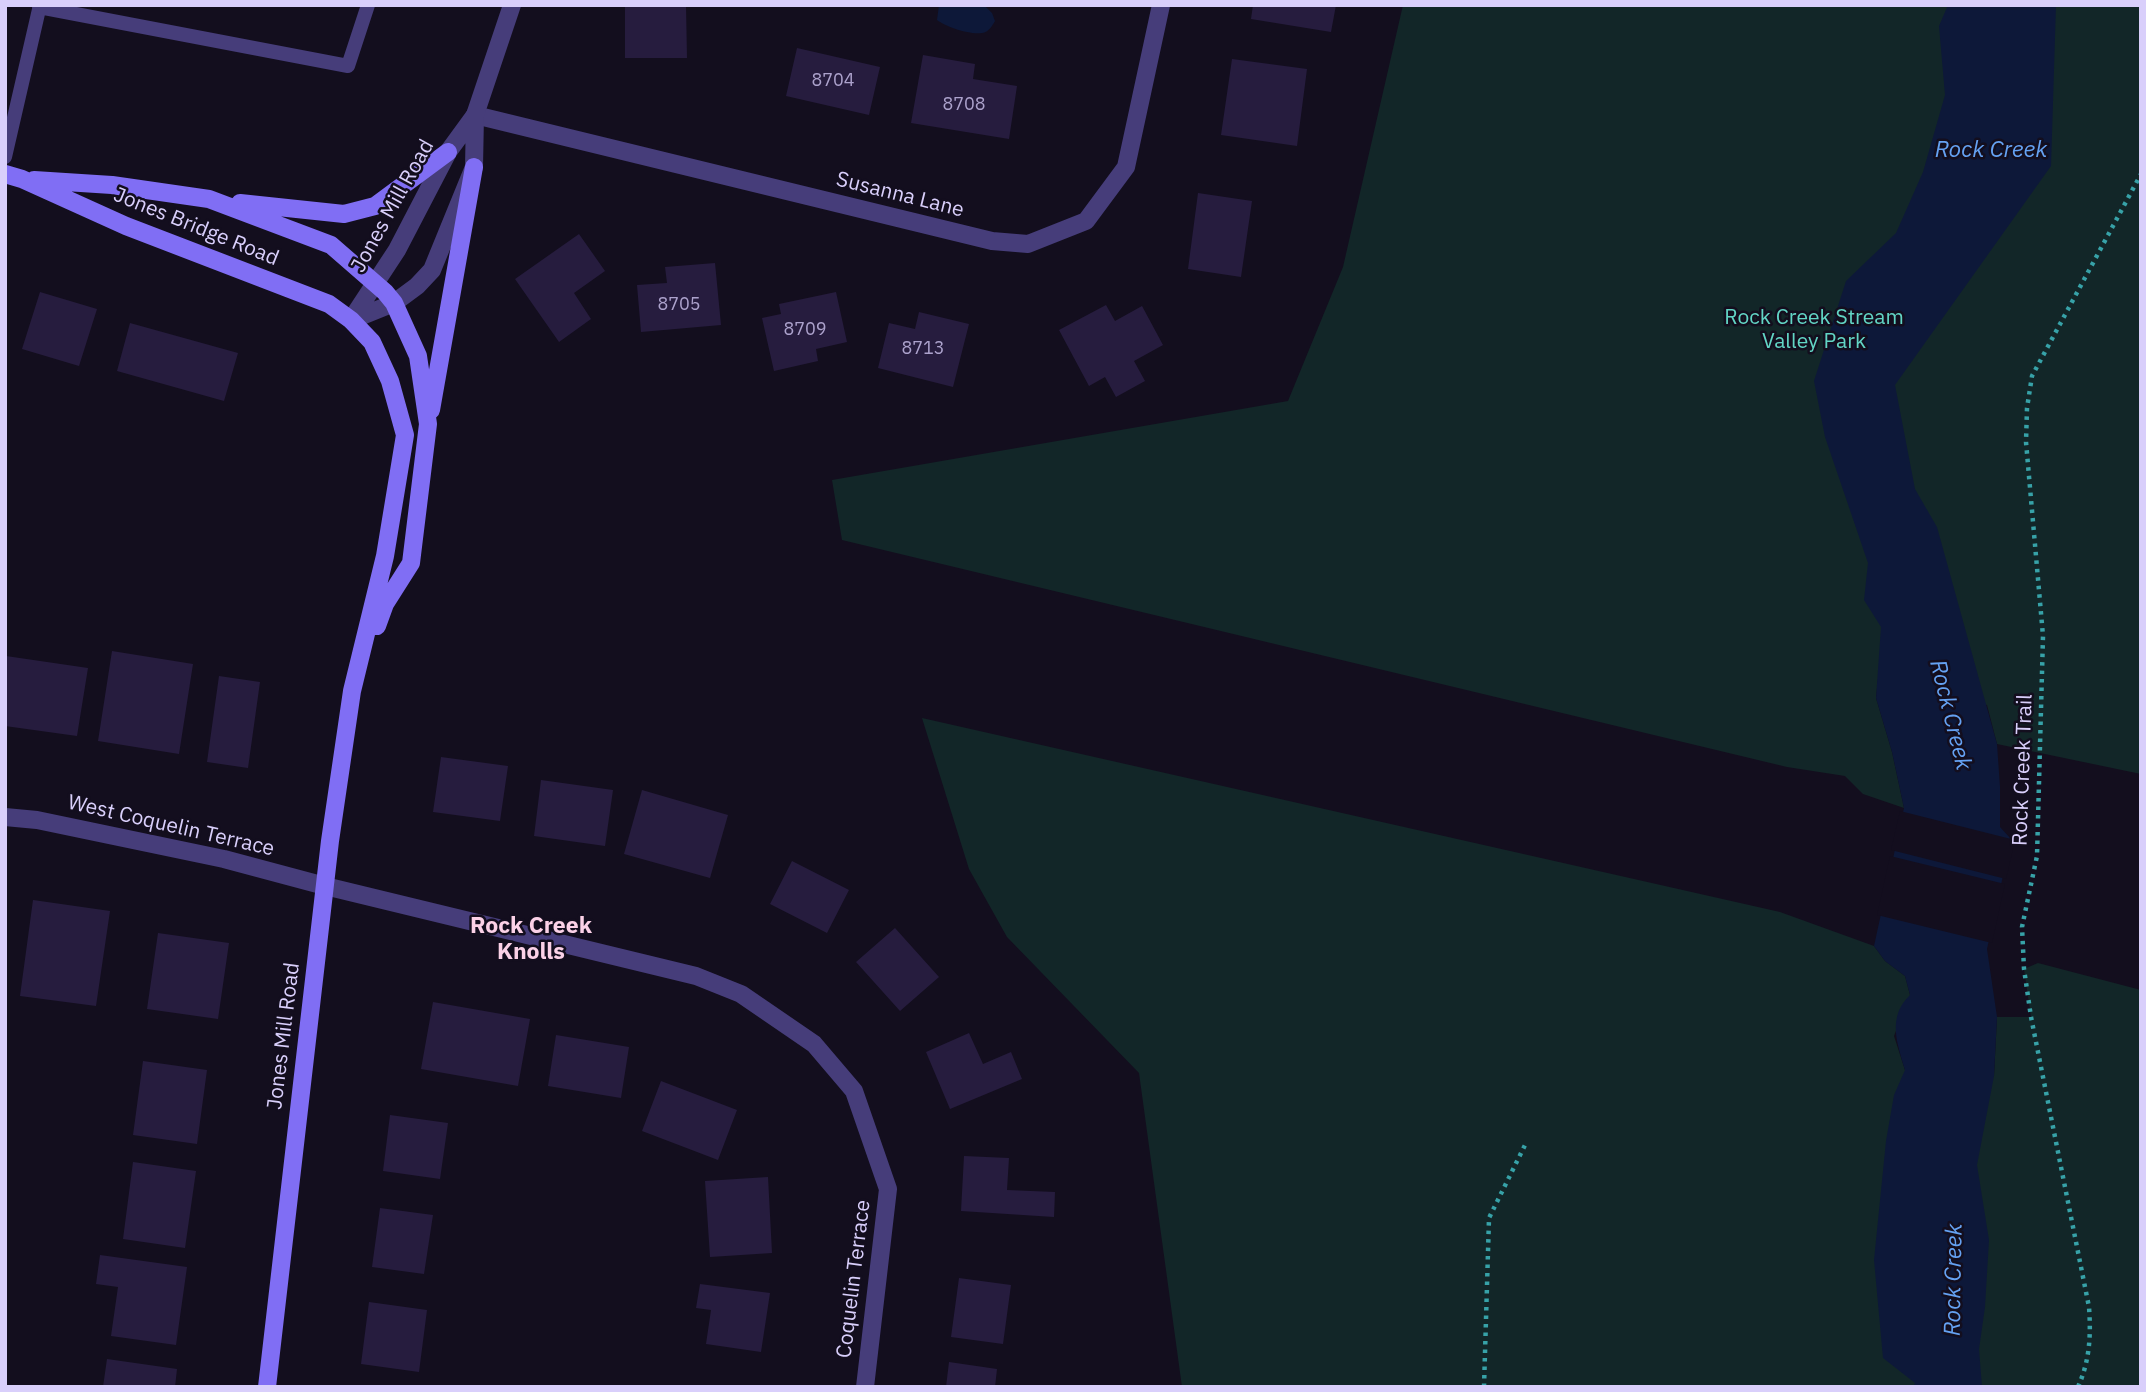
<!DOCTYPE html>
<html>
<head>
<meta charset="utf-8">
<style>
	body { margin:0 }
	#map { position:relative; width:2146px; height:1392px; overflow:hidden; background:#130e1e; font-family:"IBM Plex Sans",sans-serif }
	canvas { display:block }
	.frame { position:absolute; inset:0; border:7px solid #d9cffb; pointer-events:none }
</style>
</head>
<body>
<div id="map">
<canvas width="2146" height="1392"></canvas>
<div class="frame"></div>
</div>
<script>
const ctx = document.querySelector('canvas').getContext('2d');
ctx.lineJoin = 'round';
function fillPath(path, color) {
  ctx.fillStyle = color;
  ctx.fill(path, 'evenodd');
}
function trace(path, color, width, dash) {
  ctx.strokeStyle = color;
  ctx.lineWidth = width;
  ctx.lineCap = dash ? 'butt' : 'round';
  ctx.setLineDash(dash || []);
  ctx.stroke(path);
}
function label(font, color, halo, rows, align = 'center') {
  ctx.font = font + ' "IBM Plex Sans",sans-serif';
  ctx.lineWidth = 5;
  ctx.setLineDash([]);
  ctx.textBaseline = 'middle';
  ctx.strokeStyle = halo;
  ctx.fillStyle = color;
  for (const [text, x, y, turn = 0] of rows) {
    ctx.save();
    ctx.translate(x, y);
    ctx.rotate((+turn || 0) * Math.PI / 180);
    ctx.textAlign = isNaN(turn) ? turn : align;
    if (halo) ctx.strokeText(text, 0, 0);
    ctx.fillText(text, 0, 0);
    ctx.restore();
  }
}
fillPath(new Path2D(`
	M 1403,5 L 2141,5 L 2141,774 L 1997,744 L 1987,705 L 1878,679 L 1876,698 L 1892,752 L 1904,808 L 1863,794 L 1845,776 L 1787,767 L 842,540 L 832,480 L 1288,401 L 1343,267 Z
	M 922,718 L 1780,912 L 1874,946 L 1885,961 L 1905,976 L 1910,995 L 1894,1036 L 1905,1070 L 1994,1076 L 1997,1017 L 2031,1017 L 2024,969 L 2038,963 L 2141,990 L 2141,1387 L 1182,1387 L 1139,1073 L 1007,937 L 969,869 Z`), '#122628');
fillPath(new Path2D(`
	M 939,5 L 985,6 L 992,13 L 995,21 C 992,26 989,32 982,33 C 970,35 946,27 937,20 Z
	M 1948,5 L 2056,5 L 2051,166 L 1895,385 L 1915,489 L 1937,527 L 1997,744 L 2000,787 L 2000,827 L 2011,839 L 1987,949 L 1997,1017 L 1994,1076 L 1977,1165 L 1989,1240 L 1985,1307 L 1979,1349 L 1982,1387 L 1913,1387 L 1915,1383 L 1883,1358 L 1874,1260 L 1886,1141 L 1894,1095 L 1905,1070 C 1897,1043 1887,1017 1910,995 L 1905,976 L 1885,961 L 1874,946 L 1904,808 L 1892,752 L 1876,698 L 1881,627 L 1864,600 L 1868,563 L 1825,437 L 1814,381 L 1846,281 L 1896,233 L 1923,172 L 1945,95 L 1939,26 Z`), '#0d1839');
fillPath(new Path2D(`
	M 1900,811 L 2015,840 L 2006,879 L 1891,850 Z
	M 1890,856 L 2005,884 L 1992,943 L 1877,915 Z`), '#130e1e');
fillPath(new Path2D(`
	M 625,5 L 686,5 L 687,58 L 625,58 Z
	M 1253,5 L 1336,5 L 1331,32 L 1251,19 Z
	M 797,48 L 880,67 L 869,115 L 786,96 Z
	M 923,55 L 975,64 L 973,79 L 1017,86 L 1009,139 L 911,123 Z
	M 1232,59 L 1307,69 L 1297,146 L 1221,135 Z
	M 1198,193 L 1252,201 L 1241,277 L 1188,269 Z
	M 579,234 L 605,271 L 574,293 L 591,319 L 559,342 L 515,279 Z
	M 715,263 L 721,325 L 641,332 L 637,285 L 667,283 L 665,267 Z
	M 40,292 L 97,309 L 79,366 L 22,349 Z
	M 836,292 L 847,342 L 816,349 L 818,361 L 774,371 L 762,318 L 781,314 L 779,304 Z
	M 1106,305 L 1115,321 L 1142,306 L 1163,345 L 1134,361 L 1145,381 L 1116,397 L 1105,377 L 1089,386 L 1059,330 Z
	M 919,312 L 969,324 L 953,387 L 878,368 L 889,323 L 915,329 Z
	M 130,323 L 238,353 L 224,401 L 117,371 Z
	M 112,651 L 193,664 L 179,754 L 98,741 Z
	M 6,656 L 88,668 L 77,736 L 5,726 Z
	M 219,676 L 260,682 L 248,768 L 207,762 Z
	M 441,757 L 508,766 L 500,821 L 433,812 Z
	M 541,780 L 613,790 L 605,846 L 534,836 Z
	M 642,790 L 728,815 L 710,878 L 624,854 Z
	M 792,861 L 849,890 L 827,933 L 770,904 Z
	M 33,900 L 110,911 L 96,1006 L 20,996 Z
	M 895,928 L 939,977 L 900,1011 L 856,962 Z
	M 158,933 L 229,943 L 218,1019 L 147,1009 Z
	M 433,1002 L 530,1019 L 518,1086 L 421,1069 Z
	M 969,1033 L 983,1064 L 1011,1052 L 1022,1079 L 950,1109 L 926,1052 Z
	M 556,1035 L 629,1047 L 621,1098 L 548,1086 Z
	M 143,1061 L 207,1070 L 197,1144 L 133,1135 Z
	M 661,1081 L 737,1110 L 718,1160 L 642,1131 Z
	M 390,1115 L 448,1123 L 440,1179 L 383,1171 Z
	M 964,1156 L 1009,1158 L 1007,1190 L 1055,1192 L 1054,1217 L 961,1211 Z
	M 133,1162 L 196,1171 L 185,1248 L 123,1239 Z
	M 768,1177 L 772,1253 L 710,1257 L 705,1181 Z
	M 380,1208 L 433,1215 L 424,1274 L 372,1267 Z
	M 100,1255 L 187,1267 L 176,1345 L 111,1336 L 118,1287 L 96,1284 Z
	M 959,1278 L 1011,1285 L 1003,1344 L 951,1337 Z
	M 700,1284 L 770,1293 L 761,1352 L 706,1344 L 711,1310 L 696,1308 Z
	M 369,1302 L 427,1310 L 419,1372 L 361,1364 Z
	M 107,1359 L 177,1369 L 175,1387 L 103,1387 Z
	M 949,1362 L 997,1369 L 995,1387 L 946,1387 Z`), '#261c3e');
trace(new Path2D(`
	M 1484,1387 L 1489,1218 L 1527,1141
	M 2078,1387 C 2090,1360 2091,1335 2089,1307 L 2031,1017 L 2024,969 L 2022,927 L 2037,856 L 2043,636 L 2026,442 L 2027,408 L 2032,376 L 2141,174`), '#37a2a8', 4.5, [3.5, 5]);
trace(new Path2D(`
	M 39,7 L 348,66 L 368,5
	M 5,157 L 40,5`), '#463d7a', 14);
trace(new Path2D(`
	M 475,115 L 992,241 L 1028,244 L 1086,221 L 1126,167 L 1161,5
	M 5,817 L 37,820 L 224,859 L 325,886 L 696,976 L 741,994 L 814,1044 L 854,1091 L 888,1189 L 865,1387`), '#463d7a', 18);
trace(new Path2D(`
	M 351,320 L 397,250 L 448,152 L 475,115 L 512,5
	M 352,320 L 394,303 L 417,286 L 432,270 L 474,167 L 475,115`), '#463d7a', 18);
trace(new Path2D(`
	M 5,174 L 22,179 L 126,226 L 329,304 L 351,320 L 372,342 L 390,381 L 405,435 L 385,556 L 352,691 L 330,841 L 267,1387
	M 34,180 L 112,185 L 209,199 L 331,245 L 385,292 L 394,303 L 418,356 L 428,424 L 411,563 L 385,604 L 377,626
	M 240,203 L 344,214 L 375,206 L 448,152
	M 431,410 L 474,167`), '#806ef4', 18);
label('18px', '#aca2cc', null, [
	["8704",833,81],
	["8708",964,105],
	["8705",679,305],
	["8709",805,330],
	["8713",923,349]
]);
label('21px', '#d9cffb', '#130e1e', [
	["Susanna Lane",900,195,14],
	["Jones Mill Road",393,206,-61],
	["Jones Bridge Road",196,227,22],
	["Rock Creek Trail",2023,770,-88],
	["West Coquelin Terrace",171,826,13],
	["Jones Mill Road",284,1036,-83],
	["Coquelin Terrace",854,1279,-83]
]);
label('21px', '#62d5c5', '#130e1e', [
	["Rock Creek Stream",1814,318],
	["Valley Park",1814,342]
]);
label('italic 23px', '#65a2f3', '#130e1e', [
	["Rock Creek",1991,150],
	["Rock Creek",1950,715,76],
	["Rock Creek",1954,1280,-89]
]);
label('bold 23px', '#fbd1e7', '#130e1e', [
	["Rock Creek",531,926],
	["Knolls",531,952]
]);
</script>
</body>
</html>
